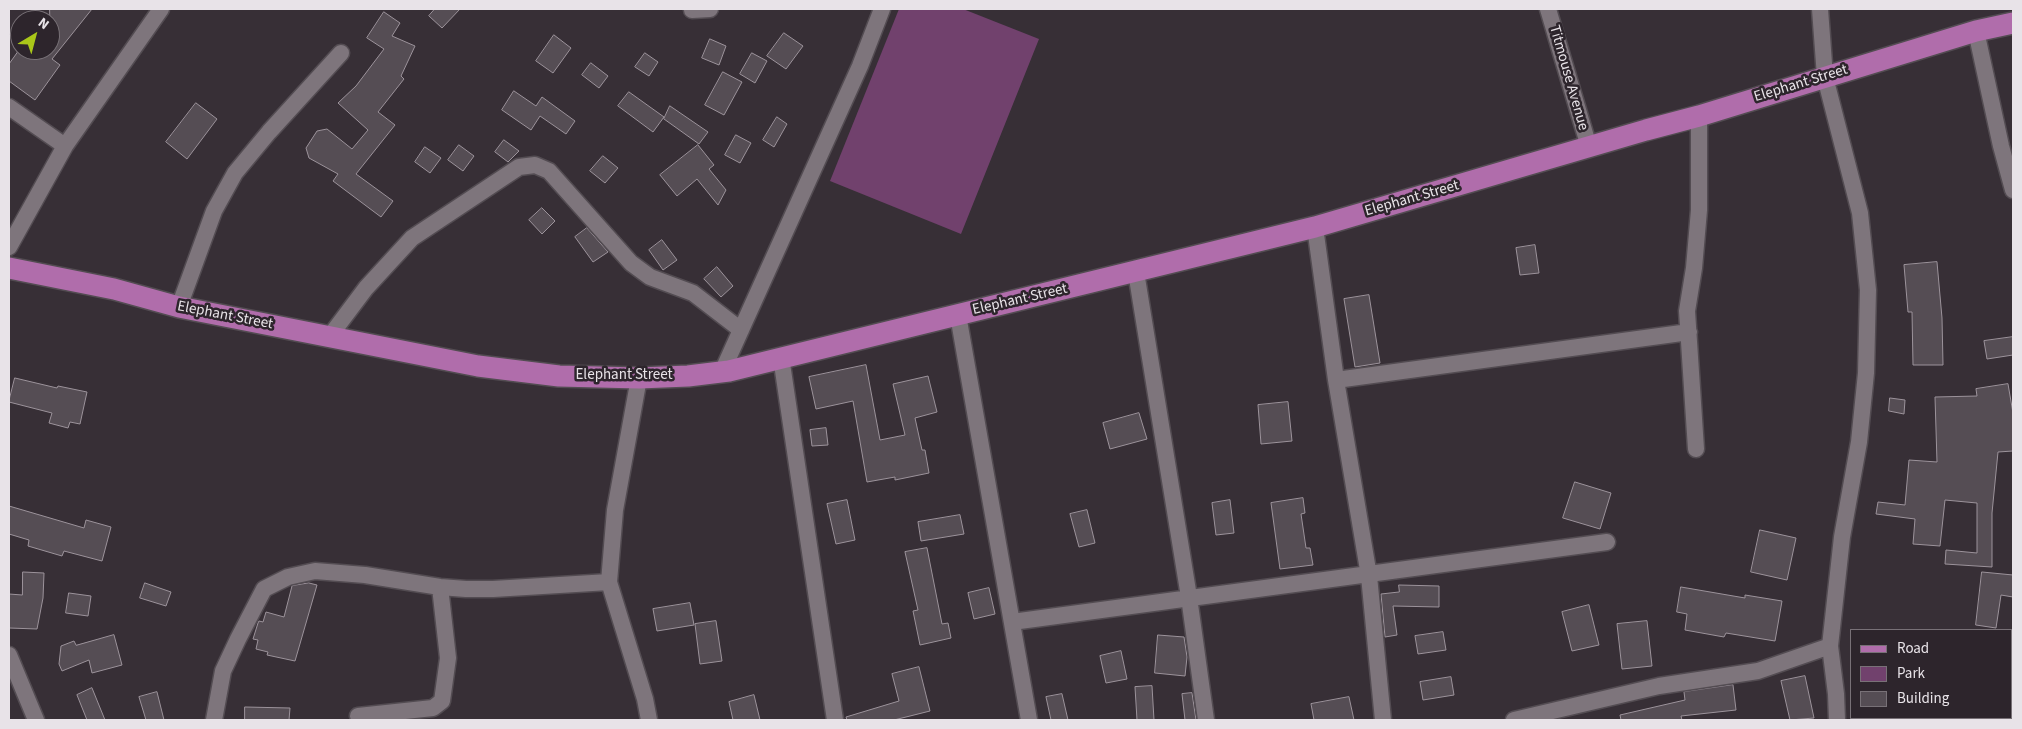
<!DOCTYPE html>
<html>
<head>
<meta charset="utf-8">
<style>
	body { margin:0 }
	#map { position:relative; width:2022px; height:729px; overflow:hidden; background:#372f36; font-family:"Source Sans 3",sans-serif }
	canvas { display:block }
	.frame { position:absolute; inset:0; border:10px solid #e8e3e8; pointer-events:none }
	.legend { position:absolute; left:1850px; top:629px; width:162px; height:90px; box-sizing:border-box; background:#2d252c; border:1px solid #787177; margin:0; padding:6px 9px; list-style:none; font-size:15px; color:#e8e3e8 }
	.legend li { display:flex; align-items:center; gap:10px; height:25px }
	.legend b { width:25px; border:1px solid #787177 }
	.north { position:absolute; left:10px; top:10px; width:50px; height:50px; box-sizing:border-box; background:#2d252c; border:1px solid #787177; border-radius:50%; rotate:37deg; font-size:14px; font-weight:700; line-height:20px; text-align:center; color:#e8e3e8 }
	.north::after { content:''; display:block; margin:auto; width:18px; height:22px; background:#aac719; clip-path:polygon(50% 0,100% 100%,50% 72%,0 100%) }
</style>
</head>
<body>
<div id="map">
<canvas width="2022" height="729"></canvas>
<div class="frame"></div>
<ul class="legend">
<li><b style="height:6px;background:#b06dab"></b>Road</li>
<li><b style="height:14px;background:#71416d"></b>Park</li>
<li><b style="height:14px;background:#554d54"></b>Building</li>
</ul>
<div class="north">N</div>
</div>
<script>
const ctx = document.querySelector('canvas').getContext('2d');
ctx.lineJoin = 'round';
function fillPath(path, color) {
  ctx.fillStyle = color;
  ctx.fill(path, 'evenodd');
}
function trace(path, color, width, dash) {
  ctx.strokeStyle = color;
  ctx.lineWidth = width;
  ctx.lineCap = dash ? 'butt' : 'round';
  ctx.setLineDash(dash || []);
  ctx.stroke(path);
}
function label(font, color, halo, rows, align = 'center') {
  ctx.font = font + ' "Source Sans 3",sans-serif';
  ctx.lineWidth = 5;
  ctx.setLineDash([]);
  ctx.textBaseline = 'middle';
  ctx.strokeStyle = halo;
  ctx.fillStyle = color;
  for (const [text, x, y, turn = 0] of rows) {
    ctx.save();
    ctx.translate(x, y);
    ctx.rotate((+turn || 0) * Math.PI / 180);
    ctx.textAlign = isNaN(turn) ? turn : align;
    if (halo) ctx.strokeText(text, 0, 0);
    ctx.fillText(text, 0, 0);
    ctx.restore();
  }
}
fillPath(new Path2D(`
	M 899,9 L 963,9 L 1039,39 L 961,234 L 830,181 Z`), '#71416d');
const building = new Path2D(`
	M 50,9 L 92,9 L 52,59 L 60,65 L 35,100 L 9,81 L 9,64 L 19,50 L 50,50 Z
	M 435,9 L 460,9 L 442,28 L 429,16 Z
	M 384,12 L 400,23 L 392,36 L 415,46 L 401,76 L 404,79 L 378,112 L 395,125 L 356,174 L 393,201 L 381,217 L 333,181 L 338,174 L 309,158 L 306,148 L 317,131 L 327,129 L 352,149 L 368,130 L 338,103 L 356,86 L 384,49 L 367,38 Z
	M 784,33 L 803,46 L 786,69 L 767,56 Z
	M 554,35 L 571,48 L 553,73 L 536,61 Z
	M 710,39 L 726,46 L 719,65 L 702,58 Z
	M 645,53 L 658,62 L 649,76 L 635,67 Z
	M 752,53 L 767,61 L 755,83 L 740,74 Z
	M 591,63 L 608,76 L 599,88 L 582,75 Z
	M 723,72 L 742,82 L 724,115 L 705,105 Z
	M 514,91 L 536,106 L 542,97 L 575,121 L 566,134 L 540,116 L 531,130 L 502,110 Z
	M 629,92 L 664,117 L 653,132 L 618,106 Z
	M 196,103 L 217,119 L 187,159 L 166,142 Z
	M 670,106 L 708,132 L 699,144 L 664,119 Z
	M 777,117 L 787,124 L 774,147 L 763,140 Z
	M 736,135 L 751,143 L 740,163 L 725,155 Z
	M 504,140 L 519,151 L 508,162 L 495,152 Z
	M 459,145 L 474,156 L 463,171 L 448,160 Z
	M 698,145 L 714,165 L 709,169 L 726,190 L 718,205 L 697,179 L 677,196 L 660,175 Z
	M 425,147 L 441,158 L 430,173 L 415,162 Z
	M 603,156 L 618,168 L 605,183 L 590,171 Z
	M 542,208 L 555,221 L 542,234 L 529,220 Z
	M 587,228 L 608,252 L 593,262 L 575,237 Z
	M 662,240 L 677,260 L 663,270 L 649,250 Z
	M 1535,245 L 1539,273 L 1520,275 L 1516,248 Z
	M 1937,262 L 1942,318 L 1943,365 L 1913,365 L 1912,312 L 1908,312 L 1904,265 Z
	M 717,267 L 733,286 L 721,297 L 704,279 Z
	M 1369,295 L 1380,363 L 1355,367 L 1344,299 Z
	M 2013,337 L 2013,355 L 1987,359 L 1984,341 Z
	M 866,365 L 880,440 L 905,435 L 893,384 L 928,376 L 937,412 L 915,418 L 922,450 L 925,450 L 929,473 L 895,480 L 895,477 L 867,482 L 853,401 L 816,409 L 809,377 Z
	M 15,378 L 57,388 L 58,386 L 87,392 L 80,424 L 70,422 L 68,428 L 49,423 L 52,413 L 9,402 Z
	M 2008,384 L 2013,413 L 2013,451 L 1998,452 L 1992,513 L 1992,567 L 1945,564 L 1946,550 L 1977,553 L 1977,503 L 1945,500 L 1940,546 L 1913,544 L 1915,519 L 1876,514 L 1878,502 L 1905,505 L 1909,460 L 1937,462 L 1935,397 L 1977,396 L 1976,389 Z
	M 1890,398 L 1905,400 L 1904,414 L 1889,411 Z
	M 1288,402 L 1292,441 L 1261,444 L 1258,405 Z
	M 1139,413 L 1147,439 L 1110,449 L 1103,423 Z
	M 826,428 L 828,445 L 812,446 L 810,430 Z
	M 1575,482 L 1611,493 L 1600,529 L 1563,518 Z
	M 1303,498 L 1305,513 L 1301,514 L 1306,548 L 1310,548 L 1313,565 L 1280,569 L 1271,503 Z
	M 847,500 L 855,540 L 836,544 L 827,504 Z
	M 1230,500 L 1234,533 L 1216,535 L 1212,503 Z
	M 9,506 L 84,528 L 86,520 L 111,527 L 102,561 L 64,551 L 62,556 L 28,546 L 29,540 L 9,534 Z
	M 1087,510 L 1095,543 L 1079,547 L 1070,514 Z
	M 960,515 L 964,534 L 921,541 L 918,522 Z
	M 1760,530 L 1796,538 L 1787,580 L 1751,572 Z
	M 927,548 L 942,624 L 948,623 L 951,638 L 920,645 L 913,611 L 918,610 L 905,552 Z
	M 23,572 L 44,573 L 43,598 L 37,629 L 9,628 L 9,594 L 22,595 Z
	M 1982,572 L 2013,575 L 2013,597 L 2001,595 L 1996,628 L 1976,625 Z
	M 145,583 L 171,592 L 166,606 L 140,598 Z
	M 309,583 L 317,585 L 295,661 L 267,655 L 268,652 L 256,649 L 258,640 L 253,639 L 258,623 L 259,621 L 263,622 L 266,612 L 284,617 L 292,586 Z
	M 1399,585 L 1439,586 L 1439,607 L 1393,606 L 1397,635 L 1385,637 L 1381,594 L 1399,592 Z
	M 1681,587 L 1745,598 L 1745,595 L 1782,601 L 1775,641 L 1726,633 L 1724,637 L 1685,630 L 1687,614 L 1677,612 Z
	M 989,588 L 995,614 L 974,619 L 968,593 Z
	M 69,593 L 91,596 L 88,616 L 66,613 Z
	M 690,603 L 694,625 L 657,631 L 653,609 Z
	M 1589,605 L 1599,645 L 1572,651 L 1562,612 Z
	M 716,621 L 722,661 L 700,664 L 695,624 Z
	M 1647,621 L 1652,666 L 1622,669 L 1617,624 Z
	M 1443,632 L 1446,650 L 1418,654 L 1415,636 Z
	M 114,635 L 122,665 L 92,673 L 89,660 L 62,671 L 59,664 L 61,646 L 74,641 L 76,645 Z
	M 1158,635 L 1184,637 L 1187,657 L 1185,676 L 1155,673 Z
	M 1121,651 L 1127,679 L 1106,683 L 1100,656 Z
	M 919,667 L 930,711 L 894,720 L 847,720 L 846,717 L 899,701 L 892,674 Z
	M 1805,676 L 1814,718 L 1790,720 L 1781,681 Z
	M 1451,677 L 1454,695 L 1423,700 L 1420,682 Z
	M 1733,685 L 1736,710 L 1681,716 L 1682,720 L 1621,720 L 1620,715 L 1685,700 L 1684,692 Z
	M 1152,686 L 1154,720 L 1137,720 L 1135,687 Z
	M 92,688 L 105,720 L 87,720 L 77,695 Z
	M 157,692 L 164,720 L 146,720 L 139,697 Z
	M 1192,693 L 1196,720 L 1185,720 L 1182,694 Z
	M 1062,694 L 1068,720 L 1051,720 L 1046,697 Z
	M 754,695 L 760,720 L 733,720 L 729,702 Z
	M 1349,697 L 1354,720 L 1314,720 L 1311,704 Z
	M 245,707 L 290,708 L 289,720 L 245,720 Z`);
fillPath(building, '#554d54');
trace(building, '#9c939b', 1);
const minor = new Path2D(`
	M 1548,9 L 1589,147
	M 1820,9 L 1825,77 L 1860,213 L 1868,290 L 1866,373 L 1859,442 L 1842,537 L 1830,646 L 1836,694 L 1837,720
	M 692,10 L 710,9
	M 1976,31 L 2001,146 L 2013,190
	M 9,107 L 65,146
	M 1315,227 L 1336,380 L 1369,576 L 1383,720
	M 9,247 L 65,146 L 161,9
	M 1136,272 L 1189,597 L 1206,720
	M 179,307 L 214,211 L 235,173 L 269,132 L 341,53
	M 958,315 L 1029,720
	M 330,336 L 366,288 L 412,238 L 519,167 L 535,165 L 549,171 L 631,263 L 650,277 L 693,293 L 741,330
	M 781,357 L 835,720
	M 722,372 L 860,66 L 882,9
	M 639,378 L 615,510 L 609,582 L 645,699 L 649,720
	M 1336,380 L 1689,332
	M 1696,449 L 1687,311 L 1694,268 L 1699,210 L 1699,116
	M 1012,622 C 1210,594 1409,570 1607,542
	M 9,655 L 36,720
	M 358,716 L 433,708 L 442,701 L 448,658 L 440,587
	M 214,720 L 223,671 L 238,639 L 264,589 L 288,577 L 315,571 L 365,575 L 440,587 L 466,589 L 493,589 L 609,582
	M 1514,720 L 1659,686 L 1758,671 L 1830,646`);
const major = new Path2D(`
	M 9,268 L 114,289 L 179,307 L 478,366 L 559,376 L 639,378 L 688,376 L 729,371 L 1315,227 L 1646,130 L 1699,116 L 1976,31 L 2013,23`);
trace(minor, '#534c52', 19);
trace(major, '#534c52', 24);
trace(minor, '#7e757c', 16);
trace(major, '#b06dab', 21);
label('15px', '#e8e3e8', '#2d252c', [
	["Titmouse Avenue",1568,78,74],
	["Elephant Street",1801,84,-17],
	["Elephant Street",1412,199,-16],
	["Elephant Street",1020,300,-13],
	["Elephant Street",225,316,11],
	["Elephant Street",624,376]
]);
</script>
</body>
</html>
